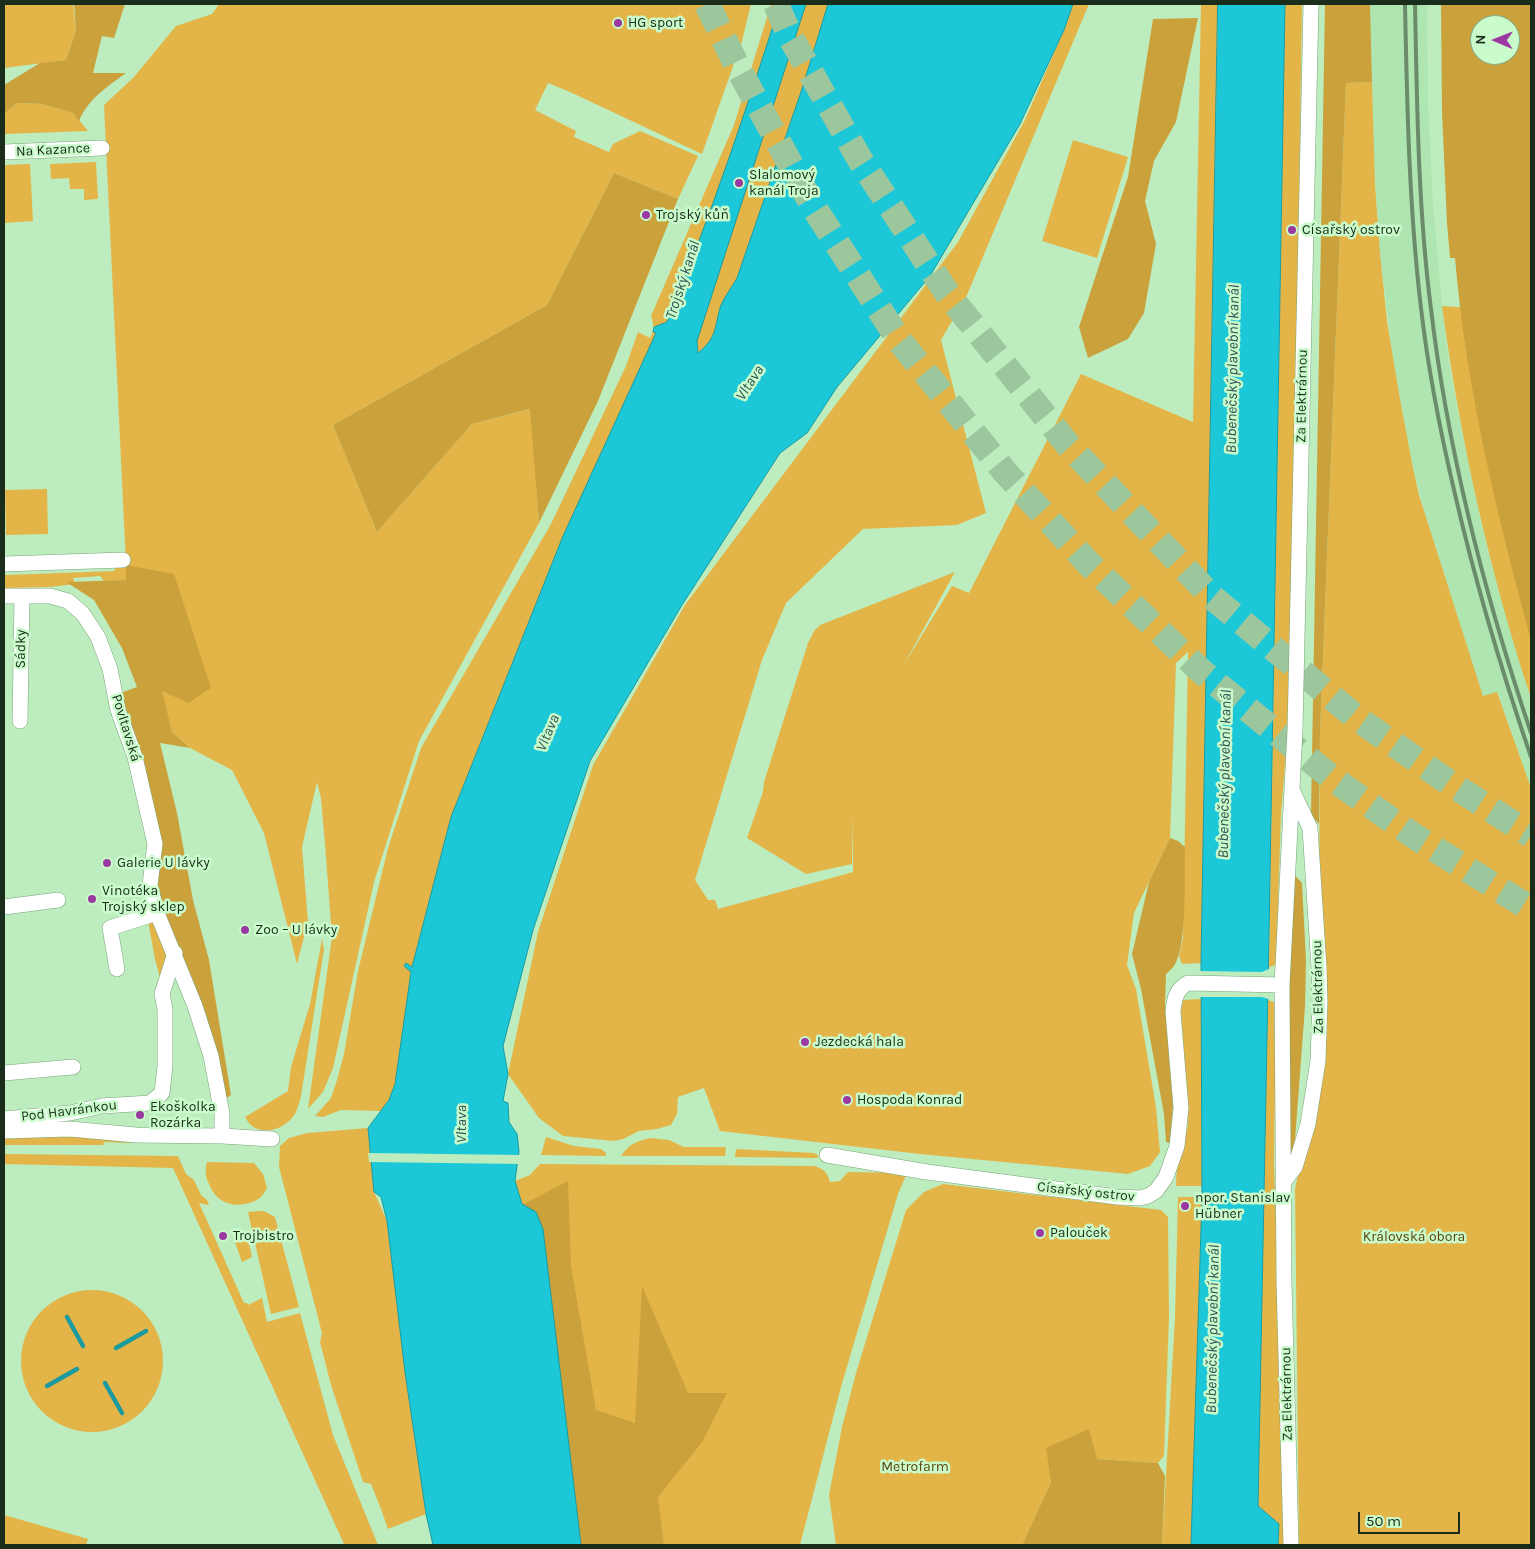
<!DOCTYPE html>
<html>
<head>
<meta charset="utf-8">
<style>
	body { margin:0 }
	#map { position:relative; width:1535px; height:1549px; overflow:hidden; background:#bdedbe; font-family:Karla,sans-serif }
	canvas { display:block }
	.frame { position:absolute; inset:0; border:5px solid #1a2d1b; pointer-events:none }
	.north { position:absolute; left:1470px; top:15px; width:50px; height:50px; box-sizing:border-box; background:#cafbcb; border:1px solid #84a985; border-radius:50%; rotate:271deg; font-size:14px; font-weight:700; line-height:20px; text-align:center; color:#1a2d1b }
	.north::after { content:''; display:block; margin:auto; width:18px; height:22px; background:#9a39a1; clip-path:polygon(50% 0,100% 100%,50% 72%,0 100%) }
	.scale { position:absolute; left:1358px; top:1512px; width:102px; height:22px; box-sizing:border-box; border:2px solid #1a2d1b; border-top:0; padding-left:6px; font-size:15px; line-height:18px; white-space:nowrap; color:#1a2d1b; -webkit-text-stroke:4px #cafbcb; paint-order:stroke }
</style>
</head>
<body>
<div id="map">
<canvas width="1535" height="1549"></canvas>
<div class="frame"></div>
<div class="north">N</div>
<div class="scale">50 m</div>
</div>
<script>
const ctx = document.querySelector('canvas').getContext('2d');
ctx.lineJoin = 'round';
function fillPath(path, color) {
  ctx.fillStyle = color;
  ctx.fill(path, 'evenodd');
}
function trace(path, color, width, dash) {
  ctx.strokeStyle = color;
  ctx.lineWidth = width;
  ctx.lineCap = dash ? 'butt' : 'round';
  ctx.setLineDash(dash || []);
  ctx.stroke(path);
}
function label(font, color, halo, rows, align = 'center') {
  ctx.font = font + ' Karla,sans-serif';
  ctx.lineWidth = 5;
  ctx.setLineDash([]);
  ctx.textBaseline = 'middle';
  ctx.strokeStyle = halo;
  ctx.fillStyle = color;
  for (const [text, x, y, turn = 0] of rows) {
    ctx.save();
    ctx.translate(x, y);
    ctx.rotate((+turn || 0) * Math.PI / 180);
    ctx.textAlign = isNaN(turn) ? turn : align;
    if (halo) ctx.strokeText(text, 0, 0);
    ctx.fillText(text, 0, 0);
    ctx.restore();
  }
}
fillPath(new Path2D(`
	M 1370,4 L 1427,4 L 1428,102 L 1433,204 L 1442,306 L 1449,363 L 1458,412 L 1485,540 L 1516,651 L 1531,698 L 1531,788 L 1498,693 L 1483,697 L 1426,517 L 1413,468 L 1394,366 L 1380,253 L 1374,158 Z`), '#afe5b0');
fillPath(new Path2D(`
	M 4,4 L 73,4 L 76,30 L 66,60 L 4,68 Z
	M 219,4 L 751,4 L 742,41 L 702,154 L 570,92 L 548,83 L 535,110 L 576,131 L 574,137 L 609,152 L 613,144 L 640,131 L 698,156 L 678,199 L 614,173 L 547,305 L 333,425 L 377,532 L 472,424 L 531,409 L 539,523 L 419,741 L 374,882 L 333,1068 L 323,1092 L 308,1109 L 332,937 L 325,844 L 321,798 L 317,782 L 302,847 L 308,922 L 297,964 L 264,833 L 232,770 L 190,748 L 172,732 L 126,566 L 126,580 L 104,581 L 100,576 L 73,578 L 75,584 L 50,587 L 4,588 L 4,571 L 6,575 L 114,571 L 116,566 L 126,565 L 104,105 L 134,77 L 176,26 L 212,14 Z
	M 771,4 L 828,4 L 802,89 L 737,278 L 722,304 L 718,324 L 709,344 L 697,353 L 563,536 L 451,817 L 412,967 L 406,964 L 404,965 L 411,972 L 395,1084 L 389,1100 L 381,1111 L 341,1110 L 323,1117 L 315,1116 L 331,1098 L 337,1080 L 344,1054 L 358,971 L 388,848 L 421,748 L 551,524 L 626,366 L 638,332 L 650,338 C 655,329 654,325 651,316 L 734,125 Z
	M 1073,4 L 1089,4 L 967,295 L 941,340 L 986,513 L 957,525 L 863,529 L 786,603 L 762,660 L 695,880 L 708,900 L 715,900 L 718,909 L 853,872 L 853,812 L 852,864 L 806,874 L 747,838 L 763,792 L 764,782 L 808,643 L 814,631 L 820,625 L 955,572 L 903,666 L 952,586 L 969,593 L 1081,374 L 1193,422 L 1201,4 L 1218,4 L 1201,963 L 1182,964 L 1179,956 L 1183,938 L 1188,652 L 1176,663 L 1170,838 L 1134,913 L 1127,965 L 1136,989 L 1156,1107 L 1160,1152 L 1150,1166 L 1128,1174 L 920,1154 L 720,1131 L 704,1088 L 678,1097 L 677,1114 L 671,1125 L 657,1129 L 639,1131 L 623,1139 L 614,1141 L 563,1136 L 539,1118 L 508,1074 L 538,932 L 593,765 L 685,605 L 958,242 L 1025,120 L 1064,30 Z
	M 1285,4 L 1302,4 L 1295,460 L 1287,739 L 1281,814 L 1276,965 L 1269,967 Z
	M 1372,82 L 1375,184 L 1380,253 L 1387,321 L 1400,399 L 1413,468 L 1419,495 L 1483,696 L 1497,692 L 1531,788 L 1531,1545 L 1299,1545 L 1295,1188 L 1324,1062 L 1319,900 L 1320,731 L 1346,83 Z
	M 17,103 L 42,104 L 73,113 L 88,131 L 4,134 L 4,114 Z
	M 1073,140 L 1128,157 L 1097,258 L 1042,241 Z
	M 96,162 L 98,199 L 84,200 L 84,189 L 70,189 L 69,178 L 51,179 L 50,164 Z
	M 30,164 L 33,221 L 4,223 L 4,165 Z
	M 1442,306 L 1531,312 L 1531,698 C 1489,571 1460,439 1442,306 Z
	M 47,489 L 48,534 L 6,535 L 5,490 Z
	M 157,918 L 169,945 L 162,985 L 155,959 L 148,921 Z
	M 322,939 L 324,949 L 301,1096 C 299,1103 297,1113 292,1118 C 283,1129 264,1135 252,1126 C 249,1124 247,1120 245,1117 L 288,1091 L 291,1067 L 310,1004 Z
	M 1201,999 L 1202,1186 L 1176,1186 C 1176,1176 1177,1167 1179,1157 C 1182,1145 1188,1133 1188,1121 L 1181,1011 L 1183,1000 Z
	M 1268,1000 L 1276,1003 L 1274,1165 L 1281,1377 L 1284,1545 L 1278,1545 L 1279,1524 L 1258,1506 Z
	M 368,1128 L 374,1192 L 387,1221 L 405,1372 L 426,1514 L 388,1529 L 381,1509 L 371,1484 L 363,1482 L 331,1385 L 320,1342 L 322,1333 L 279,1167 L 280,1146 L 289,1138 L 307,1133 Z
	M 80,1133 L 130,1141 L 131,1143 L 104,1142 L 103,1145 L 4,1145 L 4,1139 Z
	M 546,1137 L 574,1146 L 601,1149 L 606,1153 L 606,1156 L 541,1155 Z
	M 650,1138 L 669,1140 L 684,1147 L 726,1147 L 725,1156 L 621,1156 C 629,1144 637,1141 650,1138 Z
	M 736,1149 L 814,1153 L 819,1156 L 817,1158 L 735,1157 Z
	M 4,1154 L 178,1156 L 186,1174 L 194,1180 L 201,1195 L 207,1200 L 209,1204 L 207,1205 L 199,1203 L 244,1303 L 247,1303 L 248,1305 L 262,1298 L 267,1322 L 300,1313 L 333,1435 L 378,1545 L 342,1545 L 344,1544 L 173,1168 L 4,1164 Z
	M 207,1162 L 254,1163 L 263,1174 L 267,1188 C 262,1198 256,1202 245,1204 C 230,1207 216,1201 210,1186 C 208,1182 206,1178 206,1174 C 205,1171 206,1166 207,1162 Z
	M 540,1164 L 815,1166 C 825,1170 827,1172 830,1182 L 840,1181 L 848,1172 L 907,1173 L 898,1194 L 841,1387 L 800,1545 L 581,1545 L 522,1205 L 515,1181 L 530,1175 Z
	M 943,1184 L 1161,1210 L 1168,1217 L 1169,1316 L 1164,1456 L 1158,1463 L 1097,1459 L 1051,1482 L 1022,1545 L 836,1545 L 829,1495 L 842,1427 L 856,1373 L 906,1210 L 924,1192 Z
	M 1178,1197 L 1202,1197 L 1191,1545 L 1162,1545 L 1175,1317 Z
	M 258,1211 L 264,1211 L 275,1217 L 299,1307 L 271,1314 L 248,1212 Z
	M 247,1234 L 252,1257 L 242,1262 L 233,1237 Z
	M21 1361a71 71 0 1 1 142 0a71 71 0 1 1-142 0Z
	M 4,1515 L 88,1539 L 86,1545 L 4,1545 Z`), '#e3b548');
fillPath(new Path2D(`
	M 74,4 L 125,4 L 114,38 L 102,36 L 93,73 L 126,73 C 107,87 88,99 79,121 L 73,113 L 42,104 L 17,103 L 4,114 L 4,85 L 40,63 L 66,60 L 76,30 Z
	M 1325,4 L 1370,4 L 1372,82 L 1346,83 L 1320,731 L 1319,824 L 1311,815 Z
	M 1441,4 L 1531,4 L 1531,640 C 1497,515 1466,388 1455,258 L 1450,258 L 1447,223 L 1442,112 ZM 1480,25 L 1510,25 L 1510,55 L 1480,55 Z
	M 1198,18 L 1176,122 L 1154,161 L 1145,201 L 1156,244 L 1144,313 L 1128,339 L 1088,358 L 1079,327 L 1128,177 L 1153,19 Z
	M 614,173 L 678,199 L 598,401 L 539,523 L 530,409 L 472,424 L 377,532 L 333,425 L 547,305 Z
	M 126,565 L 174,574 L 211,688 L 188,703 L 162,691 L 172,732 L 190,748 L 160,743 L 177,813 L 193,900 L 209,960 L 231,1095 L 224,1100 L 162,908 L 118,694 L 137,687 L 122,648 L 94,600 L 66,582 L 126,580 Z
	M 1170,838 L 1178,841 L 1185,847 C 1184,874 1188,945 1174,966 C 1172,969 1169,971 1166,974 L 1165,1004 L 1173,1105 L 1170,1143 L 1166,1142 L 1164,1114 L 1141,989 L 1132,954 L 1149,882 Z
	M 1291,871 L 1302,883 L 1306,960 L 1305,1007 L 1294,1153 L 1287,1157 Z
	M 568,1181 L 571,1266 L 596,1410 L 635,1423 L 642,1286 L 688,1393 L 727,1393 L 703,1441 L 658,1497 L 664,1545 L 581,1545 L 543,1229 L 536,1212 L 522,1205 Z
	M 1089,1429 L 1097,1459 L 1158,1463 L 1165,1476 L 1162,1545 L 1022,1545 L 1051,1482 L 1046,1448 Z`), '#cba13c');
const water = new Path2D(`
	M 780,4 L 806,4 L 697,341 L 698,353 C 718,337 714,327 721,305 C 725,296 732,287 737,278 L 802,89 L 828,4 L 1073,4 L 1064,30 L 1020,124 L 930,276 L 837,387 L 807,433 L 780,453 L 682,605 L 590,761 L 533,930 L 503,1046 L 508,1074 L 503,1101 L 508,1103 L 509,1122 L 517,1134 L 519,1151 L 515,1181 L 522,1204 L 536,1212 L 543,1229 L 581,1545 L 433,1545 L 426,1514 L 405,1372 L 387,1221 L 381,1197 L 374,1192 L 368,1128 L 389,1100 L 395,1084 L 411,972 L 404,966 L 406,963 L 412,967 L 451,817 L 563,536 L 656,333 L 653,332 L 654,327 L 667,322 C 710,218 746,111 780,4 Z
	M 1218,4 L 1285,4 L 1269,934 L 1258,1506 L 1279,1524 L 1278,1545 L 1191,1545 L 1202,1197 L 1201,963 Z`);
fillPath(water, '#1cc8d8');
trace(water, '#1b9a9f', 1);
fillPath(new Path2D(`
	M 1271,968 L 1271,1000 L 1262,997 L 1199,997 L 1199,971 L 1262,972 Z
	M 368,1153 L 521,1155 L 520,1164 L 369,1162 Z`), '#bdedbe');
trace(new Path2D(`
	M 67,1317 L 83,1346
	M 116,1348 L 146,1331
	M 105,1383 L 122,1413
	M 47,1386 L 77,1369`), '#1b9a9f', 4.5);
trace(new Path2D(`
	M 707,4 L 737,66 L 813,206 L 899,340 L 1005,472 L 1088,563 L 1201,671 L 1332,778 L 1414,836 L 1531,909
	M 776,4 L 790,36 L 859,158 L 947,293 L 1068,445 L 1212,597 L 1358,719 L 1451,784 L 1531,835`), '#9cc79d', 26, [26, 13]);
const minor = new Path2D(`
	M 4,152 L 102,148
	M 4,564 L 123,560
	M 4,596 L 50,596 L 68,601 L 83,614 L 98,637 L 110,669 L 118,710 L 135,757 L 155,844 L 150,885 L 157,913 L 195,1006 L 211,1056 L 222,1114 L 222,1136
	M 20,721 L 22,596
	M 4,907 L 58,900
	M 117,969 L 110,928 L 157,913
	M 4,1073 L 73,1067
	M 4,1119 L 70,1113 L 102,1106 L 150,1103 L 162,1093 L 165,1066 L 165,1009 L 162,994 L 175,953
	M 4,1131 L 70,1129 L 136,1135 L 222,1136 L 272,1139
	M 827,1155 L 927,1172 L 1117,1197 L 1140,1198 L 1148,1196 L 1156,1191 L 1166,1177 L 1177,1146 L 1181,1108 L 1173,1012 C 1174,1000 1176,989 1188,983 L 1282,985
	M 1283,1183 L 1295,1167 L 1308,1124 L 1318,1061 L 1320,1002 L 1319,968 L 1310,828 L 1292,790
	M 1291,1545 L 1284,1282 L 1282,985 L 1295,730 L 1311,4`);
trace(minor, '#76a477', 16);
trace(minor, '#fff', 15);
trace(new Path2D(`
	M 1405,4 C 1407,105 1409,207 1421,308 C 1428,369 1440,430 1454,490 C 1475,581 1501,669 1531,757
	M 1415,4 C 1417,105 1418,208 1431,309 C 1448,453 1485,596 1531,733`), '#6a8c6b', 4);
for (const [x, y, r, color] of [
	[618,23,5,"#9a39a1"],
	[739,183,5,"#9a39a1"],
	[646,215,5,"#9a39a1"],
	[1292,230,5,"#9a39a1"],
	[107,863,5,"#9a39a1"],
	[92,899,5,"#9a39a1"],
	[245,930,5,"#9a39a1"],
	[805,1042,5,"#9a39a1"],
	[847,1100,5,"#9a39a1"],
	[140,1115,5,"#9a39a1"],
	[1185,1206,5,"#9a39a1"],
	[1040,1233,5,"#9a39a1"],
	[223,1236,5,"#9a39a1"]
]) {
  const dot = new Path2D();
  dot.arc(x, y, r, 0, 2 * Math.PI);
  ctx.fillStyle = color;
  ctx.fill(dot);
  trace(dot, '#cafbcb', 2);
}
label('14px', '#1a2d1b', '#cafbcb', [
	["HG sport",628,23],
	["Slalomový",749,175],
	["kanál Troja",749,191],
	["Trojský kůň",656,215],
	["Císařský ostrov",1302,230],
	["Galerie U lávky",117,863],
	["Vinotéka",102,891],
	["Trojský sklep",102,907],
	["Zoo – U lávky",255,930],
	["Jezdecká hala",815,1042],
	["Hospoda Konrad",857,1100],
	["Ekoškolka",150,1107],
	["Rozárka",150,1123],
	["npor. Stanislav",1195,1198],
	["Hübner",1195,1214],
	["Palouček",1050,1233],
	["Trojbistro",233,1236]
], 'left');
label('14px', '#1a2d1b', '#cafbcb', [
	["Na Kazance",53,150,-3],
	["Za Elektrárnou",1302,396,-89],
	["Sádky",21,649,-89],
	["Povltavská",126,728,73],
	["Za Elektrárnou",1318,987,-91],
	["Pod Havránkou",69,1111,-7],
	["Císařský ostrov",1086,1192,6],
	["Za Elektrárnou",1287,1394,-91]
]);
label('14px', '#5b450d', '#cafbcb', [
	["Královská obora",1414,1237],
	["Metrofarm",915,1467]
]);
label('italic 15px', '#305053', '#cafbcb', [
	["Trojský kanál",683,280,-72],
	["Bubenečský plavební kanál",1233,369,-89],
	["Vltava",750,383,-57],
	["Vltava",548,733,-67],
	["Bubenečský plavební kanál",1225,774,-89],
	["Vltava",462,1124,-90],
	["Bubenečský plavební kanál",1213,1329,-89]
]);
</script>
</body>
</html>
